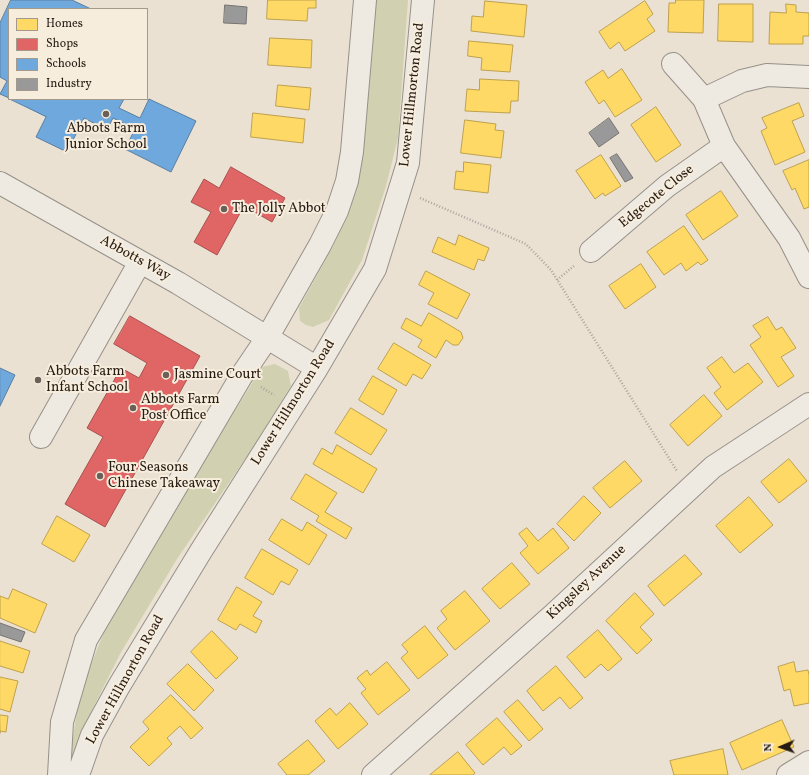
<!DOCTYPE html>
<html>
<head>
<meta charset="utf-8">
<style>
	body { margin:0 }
	#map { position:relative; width:809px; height:775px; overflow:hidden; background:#eae1d3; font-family:Vollkorn,serif }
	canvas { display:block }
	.legend { position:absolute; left:8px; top:8px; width:140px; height:92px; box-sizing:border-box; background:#f7eddd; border:1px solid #a4998d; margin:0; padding:5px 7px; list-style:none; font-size:12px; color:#271b14 }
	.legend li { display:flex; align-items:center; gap:8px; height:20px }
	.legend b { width:20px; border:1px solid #a4998d }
	.north { position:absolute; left:761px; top:727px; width:40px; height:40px; -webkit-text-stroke:3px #f7eddd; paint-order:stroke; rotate:268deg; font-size:11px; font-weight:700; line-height:16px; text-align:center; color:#271b14 }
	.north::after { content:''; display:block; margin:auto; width:14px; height:18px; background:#271b14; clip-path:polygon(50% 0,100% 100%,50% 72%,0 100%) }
</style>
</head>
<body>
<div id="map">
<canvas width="809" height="775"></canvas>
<ul class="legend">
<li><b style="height:11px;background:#ffd966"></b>Homes</li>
<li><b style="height:11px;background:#e06666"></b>Shops</li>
<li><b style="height:11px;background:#6fa8dc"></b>Schools</li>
<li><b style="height:11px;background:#999"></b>Industry</li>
</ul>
<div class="north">N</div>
</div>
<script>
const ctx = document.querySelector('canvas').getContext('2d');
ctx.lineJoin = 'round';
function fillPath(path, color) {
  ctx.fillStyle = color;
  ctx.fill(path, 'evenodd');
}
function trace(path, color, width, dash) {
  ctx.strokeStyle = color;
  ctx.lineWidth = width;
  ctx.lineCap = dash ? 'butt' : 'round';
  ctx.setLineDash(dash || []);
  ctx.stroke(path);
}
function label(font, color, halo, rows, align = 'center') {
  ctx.font = font + ' Vollkorn,serif';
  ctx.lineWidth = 4;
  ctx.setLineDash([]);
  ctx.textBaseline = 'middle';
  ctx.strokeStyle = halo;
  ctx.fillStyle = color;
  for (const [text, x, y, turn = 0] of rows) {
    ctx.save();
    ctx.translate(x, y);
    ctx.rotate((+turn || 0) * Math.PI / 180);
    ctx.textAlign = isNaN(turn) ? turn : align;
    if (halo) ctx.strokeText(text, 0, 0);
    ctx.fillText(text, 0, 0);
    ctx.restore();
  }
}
fillPath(new Path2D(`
	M 376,0 L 408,0 L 398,138 L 386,186 L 362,260 L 329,320 L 313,327 L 306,325 L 300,321 L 299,308 L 331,250 L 350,209 L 360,168 L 366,120 Z
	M 275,364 L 288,371 L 291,386 L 252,449 L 177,559 L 120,654 L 84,726 L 68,775 L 67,775 L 80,692 L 106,627 L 163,527 L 262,367 Z`), '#d1d1b1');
const homes = new Path2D(`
	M 268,0 L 316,0 L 316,8 L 308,8 L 307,21 L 267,19 Z
	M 676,0 L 704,0 L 703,33 L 668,32 L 669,3 L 675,3 Z
	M 485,1 L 527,5 L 524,37 L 471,31 L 472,16 L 483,17 Z
	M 645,1 L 653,14 L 647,19 L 655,31 L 625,51 L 619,42 L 610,49 L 599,32 Z
	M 719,4 L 753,4 L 753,42 L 718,41 Z
	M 786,4 L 796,5 L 796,12 L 809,13 L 809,36 L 803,36 L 803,44 L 769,44 L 770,12 L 786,13 Z
	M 270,38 L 312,40 L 311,68 L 268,65 Z
	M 469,41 L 513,45 L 510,72 L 481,70 L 482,58 L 468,56 Z
	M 622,69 L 642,100 L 615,117 L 604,100 L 599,104 L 585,82 L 603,70 L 608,78 Z
	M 480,79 L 519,81 L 518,101 L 511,101 L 510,113 L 465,111 L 467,89 L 479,90 Z
	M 278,85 L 311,88 L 309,110 L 276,106 Z
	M 799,103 L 804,116 L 792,121 L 805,152 L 775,165 L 761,131 L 767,128 L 762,118 Z
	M 656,107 L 681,145 L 656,162 L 631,125 Z
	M 253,113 L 305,119 L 303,143 L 251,137 Z
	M 465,120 L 496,124 L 495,130 L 504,131 L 501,158 L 461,153 Z
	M 601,155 L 621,186 L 605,196 L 603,193 L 595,199 L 576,171 Z
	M 809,160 L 809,207 L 804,209 L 795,188 L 792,190 L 783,171 Z
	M 464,162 L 491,165 L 488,193 L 454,189 L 456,171 L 463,172 Z
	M 721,191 L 738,216 L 703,240 L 686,215 Z
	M 684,226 L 708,260 L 701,265 L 698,262 L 686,271 L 681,263 L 664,275 L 647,252 Z
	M 459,235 L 489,248 L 484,261 L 478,259 L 474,270 L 432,252 L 438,237 L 455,245 Z
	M 641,264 L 656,287 L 625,309 L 609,286 Z
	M 426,271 L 470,294 L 457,319 L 428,304 L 434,293 L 419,285 Z
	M 429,313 L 461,332 L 463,338 L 458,345 L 453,345 L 446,340 L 436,358 L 418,347 L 422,340 L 401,328 L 406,318 L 421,326 Z
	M 768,317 L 776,330 L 782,327 L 796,348 L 781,357 L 794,376 L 778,387 L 750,345 L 761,337 L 753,326 Z
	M 394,343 L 431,365 L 422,379 L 413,374 L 406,386 L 378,369 Z
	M 722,357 L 734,373 L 748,363 L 763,382 L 727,410 L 714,393 L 721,387 L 707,368 Z
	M 373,376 L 397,390 L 383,415 L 359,400 Z
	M 704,395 L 722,416 L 688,446 L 670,425 Z
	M 351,408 L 387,430 L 371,455 L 335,433 Z
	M 337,445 L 377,469 L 363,493 L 313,464 L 322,448 L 332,454 Z
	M 789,459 L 807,481 L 779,503 L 761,482 Z
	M 625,461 L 642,481 L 610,508 L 593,488 Z
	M 306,474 L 337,493 L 325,512 L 352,528 L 346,539 L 316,521 L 319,516 L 291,499 Z
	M 584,496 L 601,513 L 574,541 L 557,524 Z
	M 749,497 L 773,525 L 740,553 L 716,526 Z
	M 57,516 L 90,535 L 74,562 L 42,544 Z
	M 282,519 L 302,531 L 307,522 L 327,535 L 309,565 L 269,540 Z
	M 527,528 L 538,541 L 553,528 L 569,548 L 538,574 L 520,553 L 528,546 L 519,534 Z
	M 262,549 L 298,570 L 289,585 L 281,581 L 273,595 L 245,578 Z
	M 685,555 L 702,574 L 664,606 L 648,586 Z
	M 512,563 L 530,584 L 500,609 L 482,589 Z
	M 237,587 L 262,602 L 253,616 L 262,621 L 256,633 L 240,624 L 236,630 L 218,620 Z
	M 13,589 L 47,604 L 35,633 L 0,618 L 0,596 L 8,599 Z
	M 465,591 L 490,621 L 455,650 L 437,628 L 447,619 L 441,611 Z
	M 635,593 L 654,614 L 640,627 L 652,640 L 637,654 L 606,621 Z
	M 425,626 L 448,655 L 418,679 L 401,658 L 408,652 L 402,645 Z
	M 598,630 L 622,659 L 608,671 L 601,664 L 585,678 L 567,657 Z
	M 212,631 L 238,658 L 216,679 L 191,652 Z
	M 0,641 L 30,651 L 23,673 L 0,666 Z
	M 387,662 L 410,690 L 378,715 L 361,693 L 366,689 L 357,678 L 367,670 L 370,675 Z
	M 794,662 L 796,672 L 808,670 L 809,675 L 809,703 L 794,706 L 790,689 L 784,691 L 778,667 Z
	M 188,664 L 214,690 L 194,711 L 167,684 Z
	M 556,666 L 583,698 L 570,709 L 560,697 L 543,711 L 527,691 Z
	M 0,677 L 18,681 L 10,712 L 0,709 Z
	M 171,695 L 203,728 L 191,739 L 180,726 L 167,738 L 172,744 L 149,766 L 130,747 L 149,729 L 143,722 Z
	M 518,700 L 543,729 L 529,741 L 504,712 Z
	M 350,703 L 368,724 L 338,749 L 315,721 L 330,708 L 336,715 Z
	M 0,715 L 8,716 L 6,732 L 0,731 L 0,733 Z
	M 497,718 L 522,746 L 511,755 L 504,747 L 483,765 L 466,745 Z
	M 782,720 L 794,747 L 742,770 L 730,743 Z
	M 308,740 L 325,761 L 308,775 L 287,775 L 278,764 Z
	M 723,749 L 728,775 L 674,775 L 670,761 Z
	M 458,752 L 475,773 L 473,775 L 430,775 Z`);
fillPath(homes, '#ffd966');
trace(homes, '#bea04d', 1);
const shops = new Path2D(`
	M 231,167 L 285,198 L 272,222 L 244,206 L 217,255 L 194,242 L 211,212 L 191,202 L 204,179 L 219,188 Z
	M 130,316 L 200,356 L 105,527 L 65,504 L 103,437 L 87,428 L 121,368 L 139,378 L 147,363 L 114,344 Z`);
fillPath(shops, '#e06666');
trace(shops, '#a8504d', 1);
const schools = new Path2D(`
	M 11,0 L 72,0 L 91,9 L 9,9 L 9,98 L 0,94 L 7,81 L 0,77 L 0,23 Z
	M 10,99 L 124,99 L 119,108 L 140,118 L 149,99 L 196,121 L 171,172 L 125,149 L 135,129 L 113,118 L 107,130 L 84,118 L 67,152 L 36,137 L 46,117 Z
	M 0,368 L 15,375 L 0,406 Z`);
fillPath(schools, '#6fa8dc');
trace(schools, '#597ea0', 1);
const industry = new Path2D(`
	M 225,5 L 247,7 L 246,24 L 224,23 Z
	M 609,118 L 619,133 L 599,147 L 589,133 Z
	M 617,154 L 633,178 L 625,182 L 610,158 Z
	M 0,623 L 25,632 L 21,642 L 0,635 Z`);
fillPath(industry, '#999');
trace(industry, '#777371', 1);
const minor = new Path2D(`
	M 673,64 L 704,99 L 724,146 L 789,238 L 809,277
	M 704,99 L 742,81 L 767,75 L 809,77
	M 0,183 L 178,283 L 317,368
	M 591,251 L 667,186 L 724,146
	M 41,437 L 140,262
	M 59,775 L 62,722 L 86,640 L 242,375 L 267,338 L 320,245 L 337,211 L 347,181 L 352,152 L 365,0
	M 78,775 L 92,735 L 119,686 L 201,551 L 317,368 L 375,269 L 408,163 L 423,0
	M 373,775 L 553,615 L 713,467 L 809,404
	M 788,775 L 809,762`);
trace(minor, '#969088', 24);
trace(new Path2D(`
	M 420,198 L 526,244 L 551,270 L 677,471
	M 557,280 L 575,265
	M 261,387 L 274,395`), '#a9a49d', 2.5, [1, 2]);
trace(minor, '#eeeae2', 22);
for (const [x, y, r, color] of [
	[106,114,4,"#6b6057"],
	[224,209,4,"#6b6057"],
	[166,375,4,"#6b6057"],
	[38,380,4,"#6b6057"],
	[133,408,4,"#6b6057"],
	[100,476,4,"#6b6057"]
]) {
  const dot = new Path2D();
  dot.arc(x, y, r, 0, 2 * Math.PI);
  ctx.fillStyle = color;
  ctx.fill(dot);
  trace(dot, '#f7eddd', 1.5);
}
label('14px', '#271b14', '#f7eddd', [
	["Lower Hillmorton Road",413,95,-84],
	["Edgecote Close",657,197,-39],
	["Abbotts Way",135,259,29],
	["Lower Hillmorton Road",294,403,-58],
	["Kingsley Avenue",587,583,-43],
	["Lower Hillmorton Road",126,680,-61]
]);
label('14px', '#271b14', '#f7eddd', [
	["Abbots Farm",106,129,"center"],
	["Junior School",106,145,"center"],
	["The Jolly Abbot",232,209],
	["Abbots Farm",46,372],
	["Infant School",46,388],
	["Jasmine Court",174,375],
	["Abbots Farm",141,400],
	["Post Office",141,416],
	["Four Seasons",108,468],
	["Chinese Takeaway",108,484]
], 'left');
</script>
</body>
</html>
